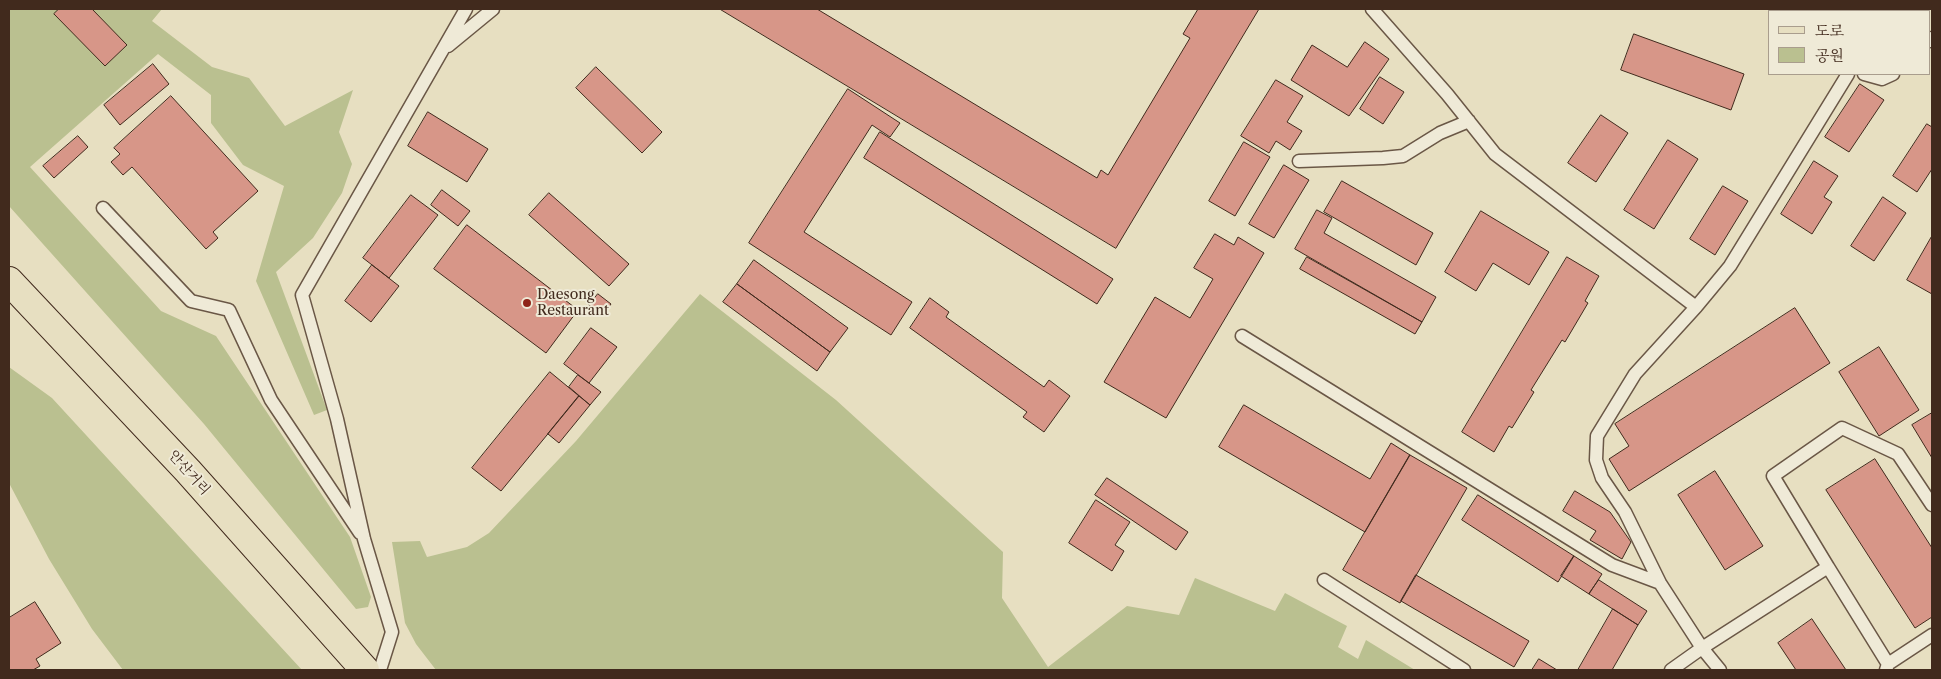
<!DOCTYPE html>
<html>
<head>
<meta charset="utf-8">
<style>
	body { margin:0 }
	#map { position:relative; width:1941px; height:679px; overflow:hidden; background:#e7dfc1; font-family:"Libre Caslon Text","Noto Serif KR",serif }
	canvas { display:block }
	.frame { position:absolute; inset:0; border:10px solid #412a1d; pointer-events:none }
	.legend { position:absolute; left:1768px; top:10px; width:162px; height:65px; box-sizing:border-box; background:#efead7; border:1px solid #a99d8d; margin:0; padding:6px 9px; list-style:none; font-size:15px; color:#412a1d }
	.legend li { display:flex; align-items:center; gap:10px; height:25px }
	.legend b { width:25px; border:1px solid #a99d8d }
</style>
</head>
<body>
<div id="map">
<canvas width="1941" height="679"></canvas>
<div class="frame"></div>
<ul class="legend">
<li><b style="height:6px;background:#e7dfc1"></b>도로</li>
<li><b style="height:14px;background:#bac090"></b>공원</li>
</ul>
</div>
<script>
const ctx = document.querySelector('canvas').getContext('2d');
ctx.lineJoin = 'round';
function fillPath(path, color) {
  ctx.fillStyle = color;
  ctx.fill(path, 'evenodd');
}
function trace(path, color, width, dash) {
  ctx.strokeStyle = color;
  ctx.lineWidth = width;
  ctx.lineCap = dash ? 'butt' : 'round';
  ctx.setLineDash(dash || []);
  ctx.stroke(path);
}
function label(font, color, halo, rows, align = 'center') {
  ctx.font = font + ' "Libre Caslon Text","Noto Serif KR",serif';
  ctx.lineWidth = 4;
  ctx.setLineDash([]);
  ctx.textBaseline = 'middle';
  ctx.strokeStyle = halo;
  ctx.fillStyle = color;
  for (const [text, x, y, turn = 0] of rows) {
    ctx.save();
    ctx.translate(x, y);
    ctx.rotate((+turn || 0) * Math.PI / 180);
    ctx.textAlign = isNaN(turn) ? turn : align;
    if (halo) ctx.strokeText(text, 0, 0);
    ctx.fillText(text, 0, 0);
    ctx.restore();
  }
}
fillPath(new Path2D(`
	M 9,9 L 162,9 L 152,21 L 212,67 L 249,78 L 285,126 L 353,90 L 339,132 L 352,164 L 342,193 L 313,238 L 276,272 L 327,410 L 314,415 L 256,281 L 284,186 L 243,165 L 211,123 L 211,95 L 158,54 L 30,167 L 161,311 L 216,336 L 350,537 L 371,597 L 368,607 L 356,609 L 204,424 L 9,206 Z
	M 700,294 L 836,400 L 1003,552 L 1002,598 L 1048,667 L 1127,606 L 1179,615 L 1195,578 L 1275,611 L 1285,593 L 1347,626 L 1338,647 L 1358,659 L 1366,640 L 1415,670 L 436,670 L 416,644 L 405,623 L 392,542 L 420,541 L 427,557 L 467,547 L 489,533 L 576,441 Z
	M 9,367 L 52,398 L 302,670 L 123,670 L 92,629 L 49,559 L 9,483 Z`), '#bac090');
const building = new Path2D(`
	M 59,9 L 92,9 L 127,45 L 105,66 L 54,14 Z
	M 720,9 L 817,9 L 1097,178 L 1101,170 L 1108,175 L 1190,38 L 1183,34 L 1198,9 L 1259,9 L 1116,248 Z
	M 1857,9 L 1901,9 L 1905,11 L 1855,11 Z
	M 1634,34 L 1744,74 L 1731,110 L 1621,70 Z
	M 1365,42 L 1389,59 L 1349,116 L 1291,80 L 1312,45 L 1347,67 Z
	M 153,64 L 169,84 L 120,125 L 104,105 Z
	M 596,67 L 662,132 L 642,153 L 576,88 Z
	M 1380,77 L 1404,92 L 1383,124 L 1360,109 Z
	M 1276,80 L 1303,96 L 1287,122 L 1302,131 L 1290,150 L 1276,141 L 1269,153 L 1241,136 Z
	M 1860,84 L 1884,100 L 1849,152 L 1825,137 Z
	M 848,89 L 900,123 L 890,137 L 872,125 L 804,232 L 912,302 L 891,335 L 749,243 Z
	M 171,96 L 258,191 L 213,232 L 218,238 L 206,249 L 132,167 L 123,175 L 111,162 L 120,154 L 114,148 Z
	M 428,112 L 488,149 L 467,182 L 408,146 Z
	M 1601,115 L 1628,133 L 1596,182 L 1568,163 Z
	M 1927,124 L 1932,127 L 1932,169 L 1917,192 L 1893,176 Z
	M 880,132 L 1113,279 L 1097,304 L 864,158 Z
	M 78,136 L 88,147 L 54,178 L 43,166 Z
	M 1668,140 L 1698,159 L 1654,229 L 1624,210 Z
	M 1244,142 L 1270,157 L 1235,216 L 1209,201 Z
	M 1814,161 L 1838,176 L 1824,197 L 1832,202 L 1812,234 L 1781,214 Z
	M 1284,165 L 1309,180 L 1274,238 L 1249,224 Z
	M 1342,181 L 1433,233 L 1416,265 L 1324,212 Z
	M 1723,186 L 1748,201 L 1715,255 L 1690,239 Z
	M 442,190 L 470,211 L 458,226 L 431,205 Z
	M 549,193 L 629,264 L 609,286 L 529,215 Z
	M 411,195 L 438,215 L 389,278 L 363,258 Z
	M 1883,197 L 1906,213 L 1874,261 L 1851,246 Z
	M 1317,210 L 1332,218 L 1324,233 L 1436,297 L 1422,322 L 1295,249 Z
	M 1481,211 L 1549,252 L 1529,285 L 1493,263 L 1476,291 L 1445,272 Z
	M 467,225 L 578,310 L 546,353 L 434,269 Z
	M 1215,234 L 1234,245 L 1238,237 L 1264,253 L 1166,418 L 1104,382 L 1155,297 L 1190,318 L 1213,279 L 1194,268 Z
	M 1932,236 L 1932,294 L 1907,280 Z
	M 1307,257 L 1422,322 L 1415,334 L 1300,269 Z
	M 1567,257 L 1599,276 L 1585,301 L 1588,303 L 1565,342 L 1562,340 L 1531,390 L 1534,392 L 1512,428 L 1509,426 L 1494,452 L 1462,432 Z
	M 754,260 L 848,328 L 830,352 L 737,284 Z
	M 372,265 L 399,286 L 371,322 L 345,301 Z
	M 737,284 L 830,352 L 817,371 L 723,302 Z
	M 598,294 L 611,304 L 603,315 L 589,305 Z
	M 930,298 L 949,312 L 946,317 L 1044,387 L 1049,380 L 1070,396 L 1044,432 L 1023,417 L 1027,412 L 910,328 Z
	M 1795,308 L 1830,363 L 1629,491 L 1609,459 L 1629,446 L 1615,424 Z
	M 591,328 L 617,347 L 589,383 L 564,364 Z
	M 1879,347 L 1919,410 L 1879,436 L 1839,372 Z
	M 550,372 L 579,396 L 501,491 L 472,468 Z
	M 578,375 L 601,392 L 590,405 L 569,387 Z
	M 579,396 L 590,405 L 559,443 L 548,434 Z
	M 1244,405 L 1370,479 L 1391,443 L 1410,455 L 1365,532 L 1219,447 Z
	M 1932,413 L 1932,458 L 1912,425 Z
	M 1410,455 L 1467,488 L 1400,603 L 1343,570 Z
	M 1875,459 L 1932,548 L 1932,617 L 1915,628 L 1826,490 Z
	M 1715,471 L 1763,546 L 1725,570 L 1678,495 Z
	M 1107,478 L 1188,532 L 1176,550 L 1095,495 Z
	M 1575,491 L 1610,512 L 1631,542 L 1622,559 L 1590,540 L 1596,531 L 1563,511 Z
	M 1478,495 L 1574,556 L 1558,582 L 1462,520 Z
	M 1096,500 L 1130,522 L 1115,545 L 1124,551 L 1112,571 L 1069,543 Z
	M 1574,556 L 1602,574 L 1589,594 L 1561,576 Z
	M 1416,575 L 1529,641 L 1514,667 L 1401,601 Z
	M 1599,580 L 1647,611 L 1638,625 L 1589,594 Z
	M 35,602 L 61,643 L 36,659 L 40,666 L 33,670 L 9,670 L 9,618 Z
	M 1613,609 L 1638,625 L 1612,670 L 1578,670 Z
	M 1812,619 L 1846,670 L 1796,670 L 1778,643 Z
	M 1539,659 L 1557,670 L 1532,670 Z`);
fillPath(building, '#d79688');
trace(building, '#412a1d', 1);
const service = new Path2D(`
	M 1372,9 L 1447,94 L 1495,154 L 1696,307
	M 1930,41 L 1932,38
	M 448,46 L 493,9
	M 1848,74 L 1730,266 L 1696,307 L 1635,374 L 1597,436 L 1596,460 L 1602,478 L 1625,512 L 1660,583 L 1702,648 L 1828,567 L 1773,476 L 1842,428 L 1898,454 L 1932,505
	M 1864,74 L 1882,79 L 1893,74
	M 1299,161 L 1383,158 L 1403,156 L 1440,133 L 1469,121
	M 103,208 L 191,301 L 229,310 L 271,400 L 360,533
	M 1242,336 L 1612,565 L 1660,583
	M 1828,567 L 1888,664
	M 1324,580 L 1464,670
	M 380,670 L 392,632 L 364,539 L 337,419 L 302,295 L 466,9
	M 1671,670 L 1702,648 L 1720,670
	M 1886,670 L 1888,664 L 1932,635`);
const primary = new Path2D(`
	M 9,281 L 188,471 L 365,670`);
trace(service, '#6a5746', 15);
trace(primary, '#412a1d', 30);
trace(service, '#efead7', 12);
trace(primary, '#e7dfc1', 28);
for (const [x, y, r, color] of [
	[527,303,5,"#8f2418"]
]) {
  const dot = new Path2D();
  dot.arc(x, y, r, 0, 2 * Math.PI);
  ctx.fillStyle = color;
  ctx.fill(dot);
  trace(dot, '#efead7', 2);
}
label('14px', '#412a1d', '#efead7', [
	["Daesong",537,295],
	["Restaurant",537,311]
], 'left');
label('14px', '#412a1d', '#efead7', [
	["안산거리",189,473,48]
]);
</script>
</body>
</html>
